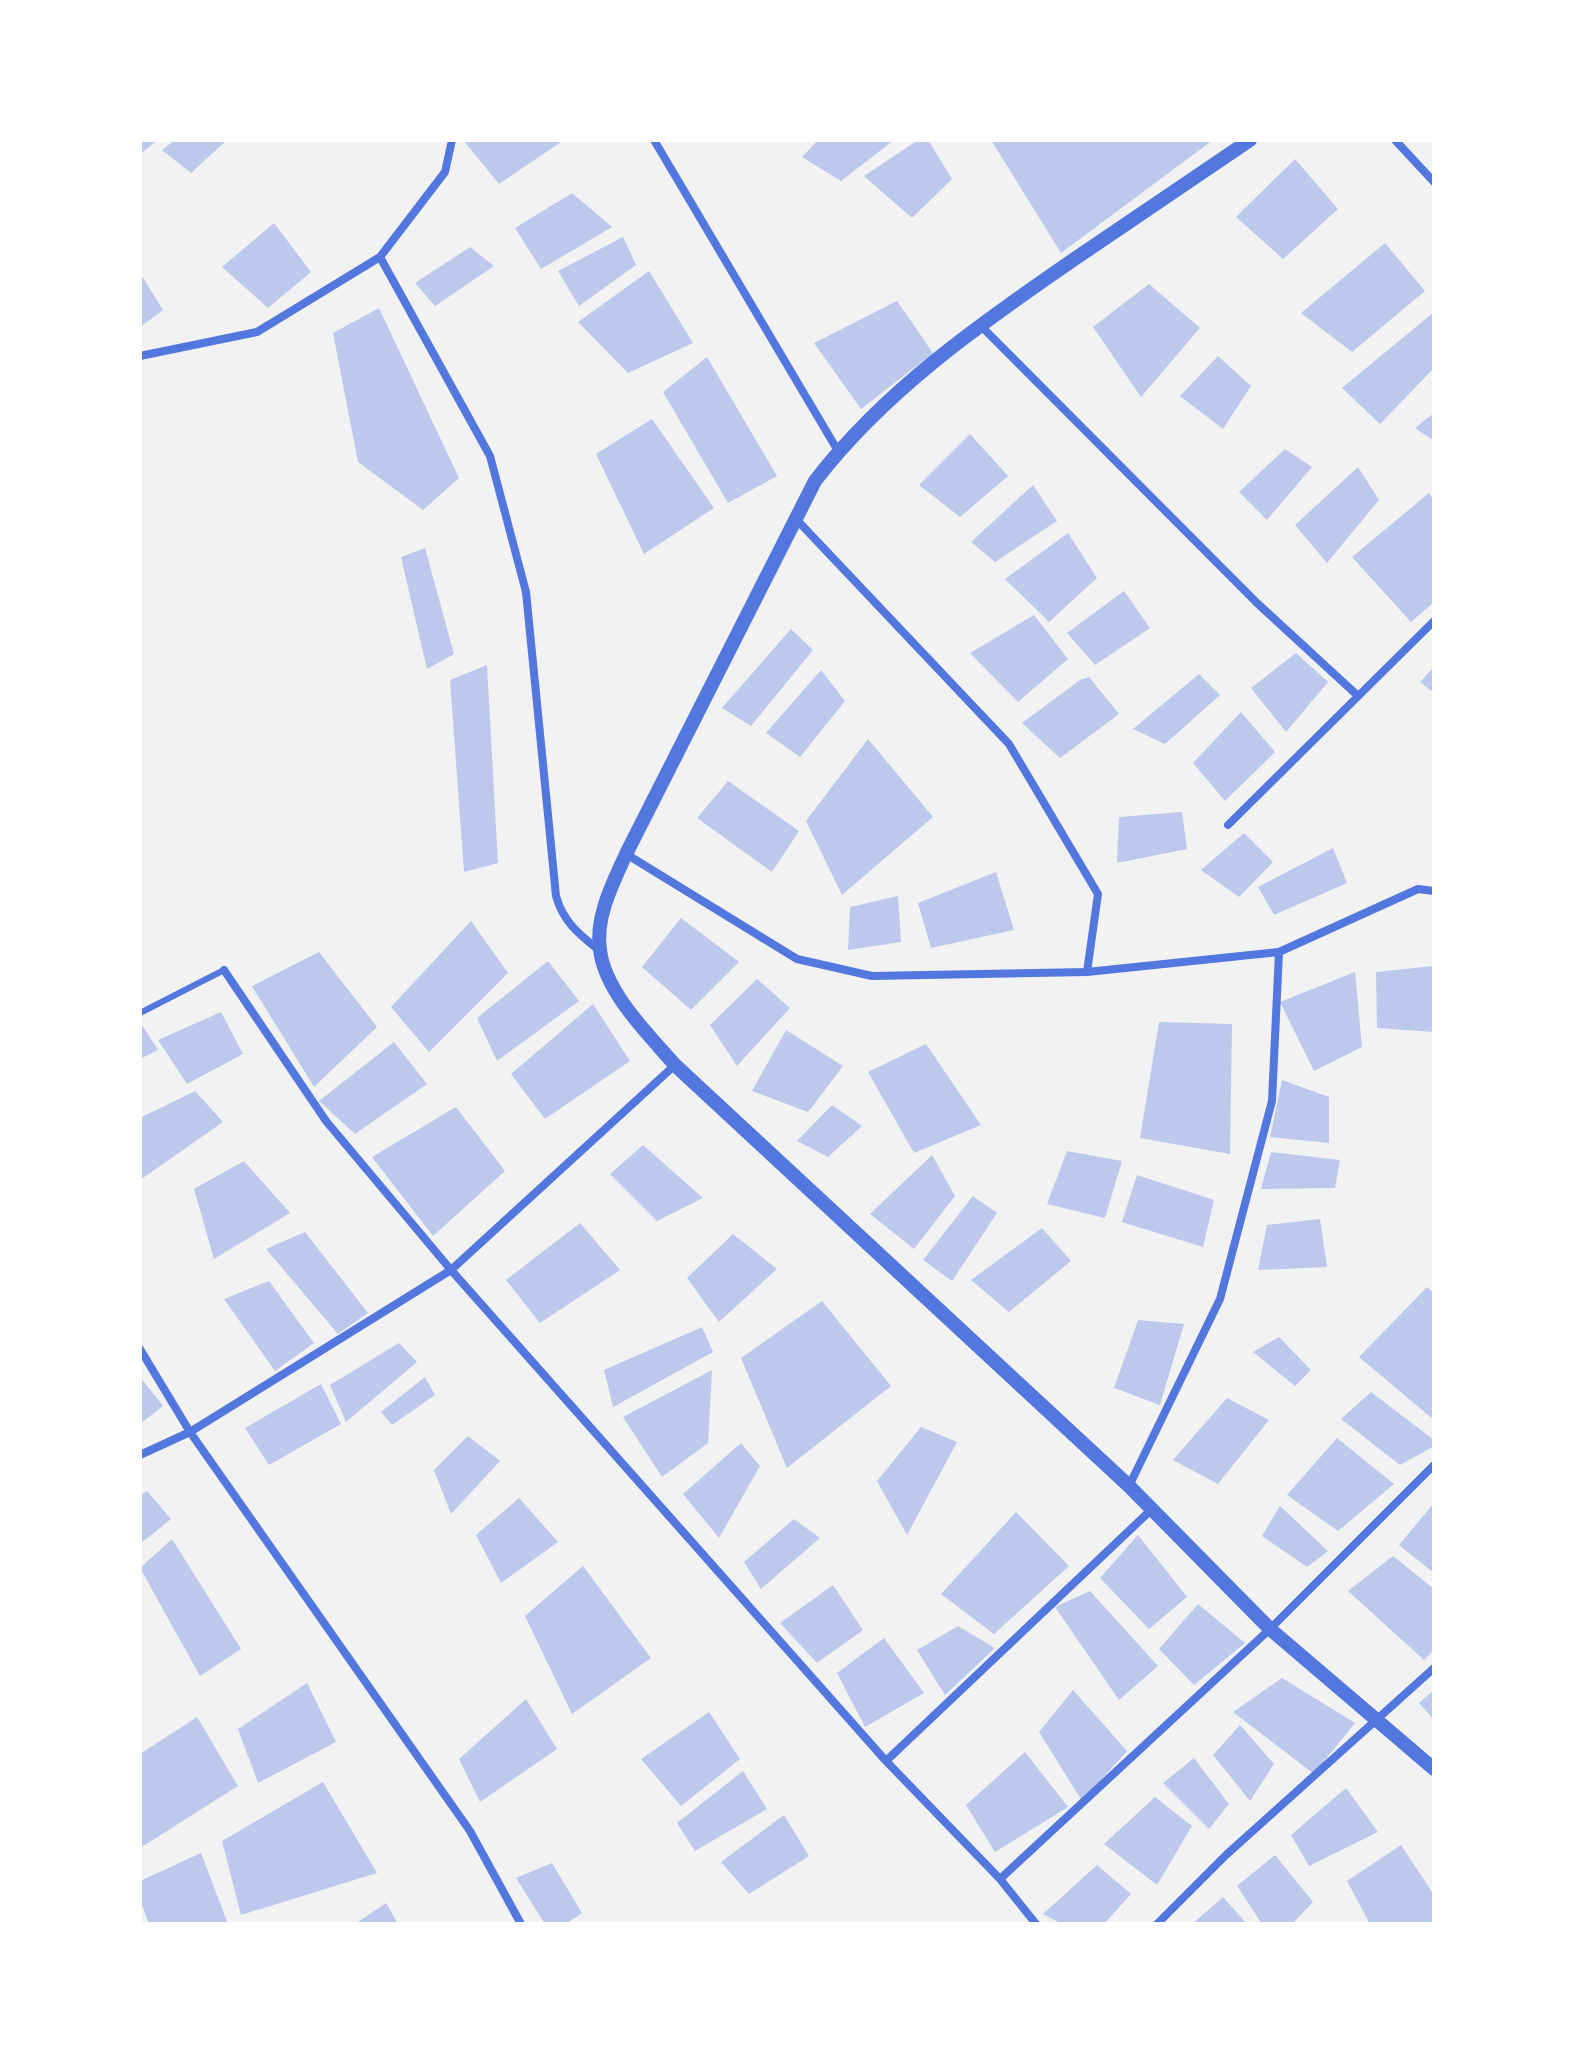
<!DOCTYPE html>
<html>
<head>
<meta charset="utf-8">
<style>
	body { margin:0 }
	#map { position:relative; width:1574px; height:2064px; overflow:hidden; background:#f2f2f2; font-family:"Roboto Condensed",sans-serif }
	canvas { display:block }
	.frame { position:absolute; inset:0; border:142px solid #fff; pointer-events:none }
</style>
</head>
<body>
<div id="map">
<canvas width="1574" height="2064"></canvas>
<div class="frame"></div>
</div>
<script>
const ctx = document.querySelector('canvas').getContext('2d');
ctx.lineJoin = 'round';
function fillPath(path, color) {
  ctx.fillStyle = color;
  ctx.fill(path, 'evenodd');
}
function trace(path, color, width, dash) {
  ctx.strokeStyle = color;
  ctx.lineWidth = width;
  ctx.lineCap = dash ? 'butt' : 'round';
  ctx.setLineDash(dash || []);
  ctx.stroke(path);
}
fillPath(new Path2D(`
	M 140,140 L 158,140 L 140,154 Z
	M 175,140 L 227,140 L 191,173 L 162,150 Z
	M 463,140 L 564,140 L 499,184 Z
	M 818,140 L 894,140 L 841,181 L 802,157 Z
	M 918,140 L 928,140 L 952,179 L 912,218 L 864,176 Z
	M 991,140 L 1213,140 L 1061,253 Z
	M 1295,159 L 1338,209 L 1283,259 L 1236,217 Z
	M 572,193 L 612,227 L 541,269 L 515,228 Z
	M 274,223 L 311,272 L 268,308 L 222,267 Z
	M 623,237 L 636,265 L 579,306 L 558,271 Z
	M 1385,243 L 1425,291 L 1352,352 L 1301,313 Z
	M 470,247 L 494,266 L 435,306 L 415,283 Z
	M 649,271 L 693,343 L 628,373 L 578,322 Z
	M 140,273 L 163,310 L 140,327 Z
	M 1149,284 L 1200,328 L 1141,397 L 1093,327 Z
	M 897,301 L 933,353 L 861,409 L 814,343 Z
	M 379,308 L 459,478 L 423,510 L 358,462 L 333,333 Z
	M 1434,312 L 1434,368 L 1380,424 L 1342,388 Z
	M 1218,356 L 1251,386 L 1223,429 L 1180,396 Z
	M 707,357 L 777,476 L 728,503 L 663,392 Z
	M 1434,413 L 1434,441 L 1415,428 Z
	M 652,419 L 714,508 L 644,554 L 596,454 Z
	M 970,434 L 1008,476 L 960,517 L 919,485 Z
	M 1285,449 L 1312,467 L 1267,520 L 1239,492 Z
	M 1358,467 L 1379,500 L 1327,563 L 1295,525 Z
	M 1033,485 L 1057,521 L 995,562 L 971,542 Z
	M 1429,493 L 1434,500 L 1434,602 L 1411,622 L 1352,557 Z
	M 1068,533 L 1097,578 L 1049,622 L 1005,579 Z
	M 425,548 L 454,654 L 427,669 L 401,557 Z
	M 1124,591 L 1150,628 L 1095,665 L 1067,633 Z
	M 1034,615 L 1068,659 L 1018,702 L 970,653 Z
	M 791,629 L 813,650 L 751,726 L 722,708 Z
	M 1296,653 L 1328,682 L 1286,732 L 1251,688 Z
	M 487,665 L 498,863 L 464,872 L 450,680 Z
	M 1434,667 L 1434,693 L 1420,682 Z
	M 821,670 L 845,701 L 800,757 L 766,733 Z
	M 1199,674 L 1220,695 L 1165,744 L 1133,729 Z
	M 1089,677 L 1119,714 L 1060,758 L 1022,723 L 1080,680 Z
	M 1241,712 L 1275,752 L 1225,801 L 1193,763 Z
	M 868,739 L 933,817 L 842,895 L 806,821 Z
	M 728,781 L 799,831 L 772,872 L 697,818 Z
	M 1182,812 L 1187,849 L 1117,863 L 1119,817 Z
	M 1244,833 L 1273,862 L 1239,897 L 1201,870 Z
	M 1333,848 L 1347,883 L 1274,915 L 1258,887 Z
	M 996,872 L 1014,930 L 931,948 L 918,903 Z
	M 898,896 L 901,942 L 848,950 L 850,907 Z
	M 681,918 L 739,962 L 691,1010 L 642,967 Z
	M 471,921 L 508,973 L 429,1052 L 391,1007 Z
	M 319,952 L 377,1027 L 314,1087 L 252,986 Z
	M 548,961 L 579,1001 L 497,1061 L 477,1018 Z
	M 1434,966 L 1434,1032 L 1377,1028 L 1376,972 Z
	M 1355,972 L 1362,1047 L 1314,1071 L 1280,1002 Z
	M 757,979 L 790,1008 L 737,1066 L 710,1025 Z
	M 593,1004 L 630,1061 L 545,1119 L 511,1074 Z
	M 221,1012 L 243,1054 L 187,1084 L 158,1040 Z
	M 140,1022 L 158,1050 L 140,1059 Z
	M 1159,1022 L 1232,1024 L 1230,1154 L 1140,1138 Z
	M 786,1030 L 843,1066 L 808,1112 L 752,1091 Z
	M 394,1042 L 427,1084 L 355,1134 L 319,1101 Z
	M 926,1044 L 981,1125 L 914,1153 L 868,1072 Z
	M 1282,1080 L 1329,1097 L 1329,1143 L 1270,1137 Z
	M 195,1091 L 223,1122 L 140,1180 L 140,1118 Z
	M 832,1105 L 862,1126 L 828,1157 L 797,1141 Z
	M 456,1107 L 505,1171 L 433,1236 L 372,1157 Z
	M 643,1145 L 703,1198 L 657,1221 L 610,1174 Z
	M 1067,1151 L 1122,1161 L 1105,1218 L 1047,1204 Z
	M 1271,1152 L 1340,1160 L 1335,1188 L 1261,1189 Z
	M 932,1155 L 955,1196 L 914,1249 L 870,1214 Z
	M 244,1161 L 290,1213 L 214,1259 L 194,1189 Z
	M 1137,1175 L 1214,1200 L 1203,1247 L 1122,1222 Z
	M 973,1196 L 997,1213 L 952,1281 L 923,1260 Z
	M 1320,1219 L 1327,1267 L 1258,1270 L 1267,1225 Z
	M 580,1223 L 620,1270 L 540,1323 L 506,1280 Z
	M 1042,1228 L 1071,1261 L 1009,1312 L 971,1280 Z
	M 305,1232 L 368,1313 L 338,1334 L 266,1249 Z
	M 733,1234 L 777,1269 L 719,1322 L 687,1278 Z
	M 269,1281 L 314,1343 L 275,1371 L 224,1299 Z
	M 1427,1287 L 1434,1293 L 1434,1420 L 1359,1357 Z
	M 822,1301 L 891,1386 L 787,1468 L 741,1358 Z
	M 1138,1320 L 1184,1324 L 1160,1405 L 1114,1388 Z
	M 702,1327 L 713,1352 L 613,1407 L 604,1370 Z
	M 1279,1337 L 1311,1370 L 1295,1386 L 1253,1352 Z
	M 399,1343 L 417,1362 L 346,1422 L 330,1385 Z
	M 712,1370 L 708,1443 L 662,1477 L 623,1417 Z
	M 140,1377 L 163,1406 L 140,1424 Z
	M 425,1377 L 435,1395 L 392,1425 L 381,1412 Z
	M 321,1384 L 341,1424 L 269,1465 L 245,1428 Z
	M 1371,1392 L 1434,1440 L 1434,1446 L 1400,1465 L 1341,1419 Z
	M 1227,1398 L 1269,1420 L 1218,1484 L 1173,1460 Z
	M 921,1427 L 957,1442 L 907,1535 L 877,1481 Z
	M 468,1436 L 500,1461 L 451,1514 L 434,1470 Z
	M 1337,1438 L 1394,1484 L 1338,1531 L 1287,1495 Z
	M 741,1443 L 760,1466 L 719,1538 L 683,1494 Z
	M 147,1491 L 171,1519 L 140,1544 L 140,1495 Z
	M 519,1498 L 558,1542 L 501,1583 L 476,1535 Z
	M 1434,1503 L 1434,1573 L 1399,1545 Z
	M 1280,1506 L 1328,1551 L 1307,1567 L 1262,1536 Z
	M 1016,1512 L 1069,1566 L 994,1634 L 941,1594 Z
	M 794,1519 L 820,1538 L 761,1589 L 744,1562 Z
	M 1138,1535 L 1187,1597 L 1149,1629 L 1100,1578 Z
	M 172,1539 L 241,1649 L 200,1676 L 140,1568 Z
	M 1393,1556 L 1434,1589 L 1434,1650 L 1424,1660 L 1348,1591 Z
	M 583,1566 L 651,1658 L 572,1714 L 525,1616 Z
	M 833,1585 L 863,1630 L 817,1663 L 780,1623 Z
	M 1090,1591 L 1158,1666 L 1119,1700 L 1055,1607 Z
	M 1198,1604 L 1245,1643 L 1194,1685 L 1159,1649 Z
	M 958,1626 L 995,1648 L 945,1695 L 917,1650 Z
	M 884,1638 L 924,1693 L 865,1727 L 837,1673 Z
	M 1282,1678 L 1355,1723 L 1314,1774 L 1233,1712 Z
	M 307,1683 L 336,1742 L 258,1783 L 238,1729 Z
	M 1073,1690 L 1127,1751 L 1082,1801 L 1039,1732 Z
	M 1434,1690 L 1434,1720 L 1419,1703 Z
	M 526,1699 L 557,1749 L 480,1802 L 459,1759 Z
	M 709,1712 L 740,1759 L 681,1806 L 641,1759 Z
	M 197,1717 L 238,1786 L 140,1848 L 140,1754 Z
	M 1240,1725 L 1274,1764 L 1250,1801 L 1213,1755 Z
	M 1025,1752 L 1068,1807 L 995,1852 L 966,1805 Z
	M 1194,1758 L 1229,1804 L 1209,1829 L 1163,1783 Z
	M 743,1771 L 767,1809 L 695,1851 L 677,1823 Z
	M 323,1782 L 377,1873 L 241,1915 L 222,1841 Z
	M 1346,1788 L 1378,1832 L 1309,1866 L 1291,1835 Z
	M 1155,1797 L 1192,1826 L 1157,1885 L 1104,1844 Z
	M 784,1815 L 809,1856 L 749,1894 L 721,1862 Z
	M 1401,1845 L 1434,1895 L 1434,1924 L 1370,1924 L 1347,1881 Z
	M 201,1853 L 228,1924 L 149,1924 L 140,1900 L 140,1881 Z
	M 1275,1855 L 1313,1902 L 1292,1924 L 1262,1924 L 1237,1886 Z
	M 552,1863 L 582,1913 L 566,1924 L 545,1924 L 516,1878 Z
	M 1097,1865 L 1131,1894 L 1104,1924 L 1062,1924 L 1043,1914 Z
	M 1223,1897 L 1247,1924 L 1192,1924 Z
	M 386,1903 L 398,1924 L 355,1924 Z`), '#bdc9ec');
trace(new Path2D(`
	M 140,1013 L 224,970`), '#5277de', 6);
trace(new Path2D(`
	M 654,140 L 838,451
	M 1395,140 L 1434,182
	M 380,257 L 490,456 L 526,592 L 556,896 C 563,922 580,935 600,951
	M 980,325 L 1257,603 L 1357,695
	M 140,356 L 257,332 L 380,257 L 445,172 L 452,140
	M 796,519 L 1009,744 L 1098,894 L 1087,972
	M 1228,825 L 1434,621
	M 626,854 L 797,959 L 872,976 L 1087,972 L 1279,952 L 1418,889 L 1434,891
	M 224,970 L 326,1121 L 451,1270 L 886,1761 L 1000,1879 L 1036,1924
	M 140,1349 L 190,1432 L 470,1831 L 521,1924
	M 140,1455 L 190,1432 L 451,1270 L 675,1065
	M 1129,1486 L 1220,1299 L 1272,1101 L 1279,952
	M 886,1761 L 1152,1509
	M 1000,1879 L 1270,1629 L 1434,1465
	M 1157,1924 L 1226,1855 L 1434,1668`), '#5277de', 8);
trace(new Path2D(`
	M 1250,140 C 1191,180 1132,220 1073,260 C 980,324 884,391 815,481 L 626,854 C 613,883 595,917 600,950 C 605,992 648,1034 675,1065 L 1129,1486 L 1270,1629 L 1434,1769`), '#5277de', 14);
</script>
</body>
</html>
